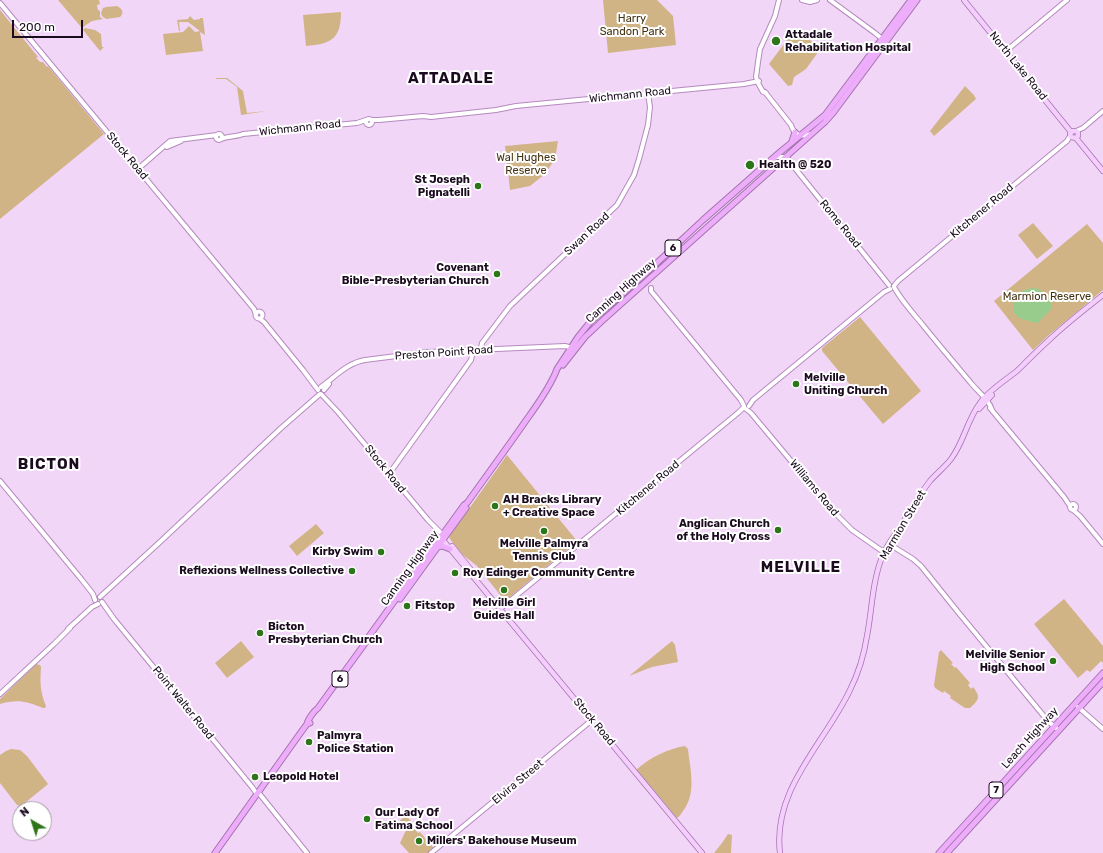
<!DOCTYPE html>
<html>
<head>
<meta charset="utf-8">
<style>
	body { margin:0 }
	#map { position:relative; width:1103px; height:853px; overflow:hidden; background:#f2d6f8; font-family:Rubik,sans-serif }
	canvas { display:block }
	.north { position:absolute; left:12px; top:801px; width:40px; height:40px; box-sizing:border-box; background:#fff; border:1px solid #a49da5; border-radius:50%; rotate:321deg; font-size:11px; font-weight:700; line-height:16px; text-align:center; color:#1b0b1f }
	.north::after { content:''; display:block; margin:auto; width:14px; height:18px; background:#2c7518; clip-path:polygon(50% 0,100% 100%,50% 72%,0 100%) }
	.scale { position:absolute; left:12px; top:20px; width:71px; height:18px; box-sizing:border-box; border:2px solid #1b0b1f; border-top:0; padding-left:5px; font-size:12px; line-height:14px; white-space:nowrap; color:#1b0b1f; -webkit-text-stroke:3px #fff; paint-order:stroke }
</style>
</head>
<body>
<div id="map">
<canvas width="1103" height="853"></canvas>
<div class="north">N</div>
<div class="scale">200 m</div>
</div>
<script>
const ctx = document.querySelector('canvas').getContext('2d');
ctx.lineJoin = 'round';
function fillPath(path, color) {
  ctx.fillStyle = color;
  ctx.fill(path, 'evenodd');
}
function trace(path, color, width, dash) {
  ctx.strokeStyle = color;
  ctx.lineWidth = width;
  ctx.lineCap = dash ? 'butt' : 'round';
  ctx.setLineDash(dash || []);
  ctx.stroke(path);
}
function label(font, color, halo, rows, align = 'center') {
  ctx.font = font + ' Rubik,sans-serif';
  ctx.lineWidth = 4;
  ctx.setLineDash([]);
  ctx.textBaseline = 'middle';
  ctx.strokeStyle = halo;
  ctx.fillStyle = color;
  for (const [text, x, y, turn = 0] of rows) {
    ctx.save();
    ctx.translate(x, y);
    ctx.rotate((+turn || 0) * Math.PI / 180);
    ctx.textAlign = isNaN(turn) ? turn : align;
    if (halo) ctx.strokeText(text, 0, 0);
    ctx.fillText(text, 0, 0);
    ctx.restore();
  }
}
fillPath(new Path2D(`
	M 58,0 L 99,0 L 100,4 L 97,5 L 98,10 L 100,11 L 100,17 L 103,19 L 92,21 L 83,27 L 81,27 Z
	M 603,0 L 657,0 L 673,16 L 676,45 L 608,53 Z
	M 117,6 C 123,9 124,13 120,17 L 106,19 L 102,16 L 101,13 L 103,8 L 106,7 Z
	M 0,10 L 38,57 L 36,58 L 40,62 L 43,62 L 47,67 L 48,66 L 104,134 L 0,219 Z
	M 341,12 C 341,39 331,44 306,46 L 303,15 Z
	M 190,16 L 194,20 L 200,19 L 200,18 L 203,18 L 205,35 L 200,32 L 203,51 L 166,55 L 163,34 L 183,32 L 189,26 L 195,32 L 200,31 L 188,22 L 179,22 L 180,31 L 179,31 L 177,20 L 188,19 Z
	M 85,28 L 95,30 L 101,34 L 102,47 L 104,47 L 100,51 L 83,30 Z
	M 794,29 L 821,48 L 806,69 L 794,77 L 792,85 L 788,86 L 769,64 L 793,32 Z
	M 216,78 L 227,78 L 243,91 L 247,113 L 267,111 L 241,115 L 237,87 L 226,79 L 216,79 Z
	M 965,86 L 974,95 L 976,99 L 934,136 L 930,131 Z
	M 558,141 L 555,159 L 545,174 L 530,186 L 510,190 L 505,146 Z
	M 1033,223 L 1053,246 L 1037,259 L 1018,235 Z
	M 1087,224 L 1103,243 L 1103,290 L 1049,335 L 1033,350 L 994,301 Z
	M 860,317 L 921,391 L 883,424 L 822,351 L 822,348 Z
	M 507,455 L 577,541 L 505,601 L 477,566 L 463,555 L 450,539 L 449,536 L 461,520 Z
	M 316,524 L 324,533 L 297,556 L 289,546 Z
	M 1064,599 L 1103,646 L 1103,663 L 1101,661 L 1090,672 L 1087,670 L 1078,678 L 1034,624 Z
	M 241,641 L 254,657 L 227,678 L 215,663 Z
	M 672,641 L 675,645 L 678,662 L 652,667 L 629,676 Z
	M 941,650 L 953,663 L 951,664 L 955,668 L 956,667 L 970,683 L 968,685 L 971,689 L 973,687 C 981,697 979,700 970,708 L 965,708 L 950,698 L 951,696 L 944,691 L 943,693 L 935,688 L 934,685 L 939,652 Z
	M 36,664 L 40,665 L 41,667 C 40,683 40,691 46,706 L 45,708 L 43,708 C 27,701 16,699 0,704 L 0,699 Z
	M 685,746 L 688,749 C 690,769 697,793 683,811 C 681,814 680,816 677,818 L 637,770 L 637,769 C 651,757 667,749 685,746 Z
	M 11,749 L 20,750 L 27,756 L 48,784 L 47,785 L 21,806 L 17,805 L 0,783 L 0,755 L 6,751 Z
	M 404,817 L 408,818 L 416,826 L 414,828 L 418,833 L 420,832 L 433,847 L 433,849 L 431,853 L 409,853 L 400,843 L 407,828 L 400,824 L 393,830 L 392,828 Z
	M 728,834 L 732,835 L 731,853 L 714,853 L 722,843 Z`), '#d1b485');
fillPath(new Path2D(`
	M 1031,288 C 1034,288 1037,288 1040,290 C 1044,292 1053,303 1052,308 C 1051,310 1041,319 1039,322 L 1036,323 L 1019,318 L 1013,312 C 1015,291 1013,295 1031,288 Z`), '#98cc8c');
const secondary = new Path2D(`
	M 802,0 L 810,2 L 817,0
	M 830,0 L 875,33 L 881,38 L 882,39
	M 0,3 L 254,309 L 256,315
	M 1006,51 L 1067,0
	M 765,92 L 791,125 C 794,134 800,138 810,134
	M 766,93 L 763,92 L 758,83 L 756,77 L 758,62 L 760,49 L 775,16 L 779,0
	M366 122a3 3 0 1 1 6 0a3 3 0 1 1-6 0Z
	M 371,120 L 379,120 L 423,116 L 431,117 L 496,110 L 516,106 L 744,84 L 759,81
	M 1076,131 L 1083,128 L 1103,111
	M216 137a3 3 0 1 1 6 0a3 3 0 1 1-6 0Z
	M 221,139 C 228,136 236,137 243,134 L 357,123 L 366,120
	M 167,147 L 181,141
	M 773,158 C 783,155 790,157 794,167 L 889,285
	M 138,169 L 170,141 L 217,135
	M 894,286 L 898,281 L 1067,141 L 1070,136
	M 894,287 C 901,300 912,312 922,324 C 938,344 955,364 971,383 C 978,392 989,399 992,410
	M 651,288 L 651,291 L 741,400 L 744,406
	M255.5 315a3.5 3.5 0 1 1 7 0a3.5 3.5 0 1 1-7 0Z
	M 260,319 L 264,322 L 303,370 L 318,390
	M 480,352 L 482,343 L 510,306 L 617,205 L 634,175 L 639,159 L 648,125 L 650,107 L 648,93
	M 321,387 C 335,377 347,363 365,360 L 428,352 L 565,346 L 573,348
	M 324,390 L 329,384
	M 321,394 L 338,412 L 428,520 L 442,534
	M 749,406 L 753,400 L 884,292 L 890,289
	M 990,408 L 1064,497 L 1070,506
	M 746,409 L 751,413 L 832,510 L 852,530 L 885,553
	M 389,474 L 471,360 L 473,351
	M 0,481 L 82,580 L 93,594 L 95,600
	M1070 507a3 3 0 1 1 6 0a3 3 0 1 1-6 0Z
	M 1073,510 L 1080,516 L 1103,544
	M 889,544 L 913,559 L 921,566 L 958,612 L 1048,721 L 1056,728
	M 100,597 L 161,541 L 280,429 L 320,394
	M 102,602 L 114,619 L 252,787 L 257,794
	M 500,609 L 739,412 L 744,407
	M 68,629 L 92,607 L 98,604
	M 0,694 L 54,644 L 70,628
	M 1078,707 L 1103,729
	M 258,792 L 307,853
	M 431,853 L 592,720`);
const primary = new Path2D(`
	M 964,0 L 1071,132
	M 1076,138 L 1078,136 L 1078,133 L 1076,131 L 1073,131 L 1070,134 L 1071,137 L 1076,138 L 1103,171
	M 979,409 L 992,395
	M 442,539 L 702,853
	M 452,546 L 476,576
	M 780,853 C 772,789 825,743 850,690 C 858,674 864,655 867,636 C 872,610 872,583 882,557 C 886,546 894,536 901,526 C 910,511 919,495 930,481 C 937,473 945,467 951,459 C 964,442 967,420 980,403 C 989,390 1006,380 1018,370 C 1028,360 1038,350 1049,340 C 1066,324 1085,309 1103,295`);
const highway = new Path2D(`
	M 792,141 L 795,132
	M 563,365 L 585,337 L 602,321 L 825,122 L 833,113 L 917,0
	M 438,547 L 442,546 L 450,549
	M 400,599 L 466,508
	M 366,642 L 367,639 L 464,505 L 467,503 C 487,475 507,448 527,419 C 537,405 551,386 557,369 L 578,337 L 591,321 L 646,273 L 703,220 L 779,153 L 825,115 L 911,0
	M 307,724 C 308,719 314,711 318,708 L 366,642 L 369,640
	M 215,853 L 299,735 L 307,724 L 310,723
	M 939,853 L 1103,673
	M 947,853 L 1103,682`);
trace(secondary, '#b58abe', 6);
trace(primary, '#a474ae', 6);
trace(highway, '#a474ae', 7);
trace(secondary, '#fff', 4);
trace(primary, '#f4cefd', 4.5);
trace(highway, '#edadfb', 5);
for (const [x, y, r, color] of [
	[776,41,5,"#2c7518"],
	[750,165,5,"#2c7518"],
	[478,186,4,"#2c7518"],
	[497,274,4,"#2c7518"],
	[796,384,4,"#2c7518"],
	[495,506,4,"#2c7518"],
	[778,530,4,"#2c7518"],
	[544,531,4,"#2c7518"],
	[381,552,4,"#2c7518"],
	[352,571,4,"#2c7518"],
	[455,573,4,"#2c7518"],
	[504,590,4,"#2c7518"],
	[407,606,4,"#2c7518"],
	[260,633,4,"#2c7518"],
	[1053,661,4,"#2c7518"],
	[309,742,4,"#2c7518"],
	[255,777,4,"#2c7518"],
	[367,819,4,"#2c7518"],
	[419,841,4,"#2c7518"]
]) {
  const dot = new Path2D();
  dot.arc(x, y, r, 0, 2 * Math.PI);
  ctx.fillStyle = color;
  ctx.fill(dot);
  trace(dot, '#fff', 1.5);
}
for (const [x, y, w] of [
	[673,248,16],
	[340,679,16],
	[996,790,14]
]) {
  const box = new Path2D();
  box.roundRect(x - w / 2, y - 8, w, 16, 3);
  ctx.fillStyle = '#fff';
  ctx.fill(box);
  trace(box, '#1b0b1f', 1);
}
label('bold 10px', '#1b0b1f', null, [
	["6",673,248],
	["6",340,679],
	["7",996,790]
]);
label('11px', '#433110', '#fff', [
	["Harry",632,19],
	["Sandon Park",632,32],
	["Wal Hughes",526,158],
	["Reserve",526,171],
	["Marmion Reserve",1047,297]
]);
label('bold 11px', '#1b0b1f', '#fff', [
	["Attadale",785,35],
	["Rehabilitation Hospital",785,48],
	["Health @ 520",759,165],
	["St Joseph",470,180,"right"],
	["Pignatelli",470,193,"right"],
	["Covenant",489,268,"right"],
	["Bible-Presbyterian Church",489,281,"right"],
	["Melville",804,378],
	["Uniting Church",804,391],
	["AH Bracks Library",503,500],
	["+ Creative Space",503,513],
	["Anglican Church",770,524,"right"],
	["of the Holy Cross",770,537,"right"],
	["Melville Palmyra",544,544,"center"],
	["Tennis Club",544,557,"center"],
	["Kirby Swim",373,552,"right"],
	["Reflexions Wellness Collective",344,571,"right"],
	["Roy Edinger Community Centre",463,573],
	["Melville Girl",504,603,"center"],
	["Guides Hall",504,616,"center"],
	["Fitstop",415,606],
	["Bicton",268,627],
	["Presbyterian Church",268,640],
	["Melville Senior",1045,655,"right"],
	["High School",1045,668,"right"],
	["Palmyra",317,736],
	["Police Station",317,749],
	["Leopold Hotel",263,777],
	["Our Lady Of",375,813],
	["Fatima School",375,826],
	["Millers' Bakehouse Museum",427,841]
], 'left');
label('11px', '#1b0b1f', '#fff', [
	["North Lake Road",1018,66,51],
	["Wichmann Road",630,95,-6],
	["Wichmann Road",300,128,-6],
	["Stock Road",127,156,50],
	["Kitchener Road",982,211,-40],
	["Rome Road",840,224,51],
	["Swan Road",587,234,-43],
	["Canning Highway",621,291,-42],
	["Preston Point Road",444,353,-4],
	["Stock Road",385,469,51],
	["Kitchener Road",648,488,-40],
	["Williams Road",814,488,50],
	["Marmion Street",903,525,-59],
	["Canning Highway",410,568,-54],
	["Point Walter Road",183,703,51],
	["Stock Road",594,722,50],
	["Leach Highway",1030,738,-48],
	["Elvira Street",518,782,-40]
]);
ctx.letterSpacing = '1px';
label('bold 15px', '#1b0b1f', '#fff', [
	["ATTADALE",451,79],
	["BICTON",49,465],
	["MELVILLE",801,568]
]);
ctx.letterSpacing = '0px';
</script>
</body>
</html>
